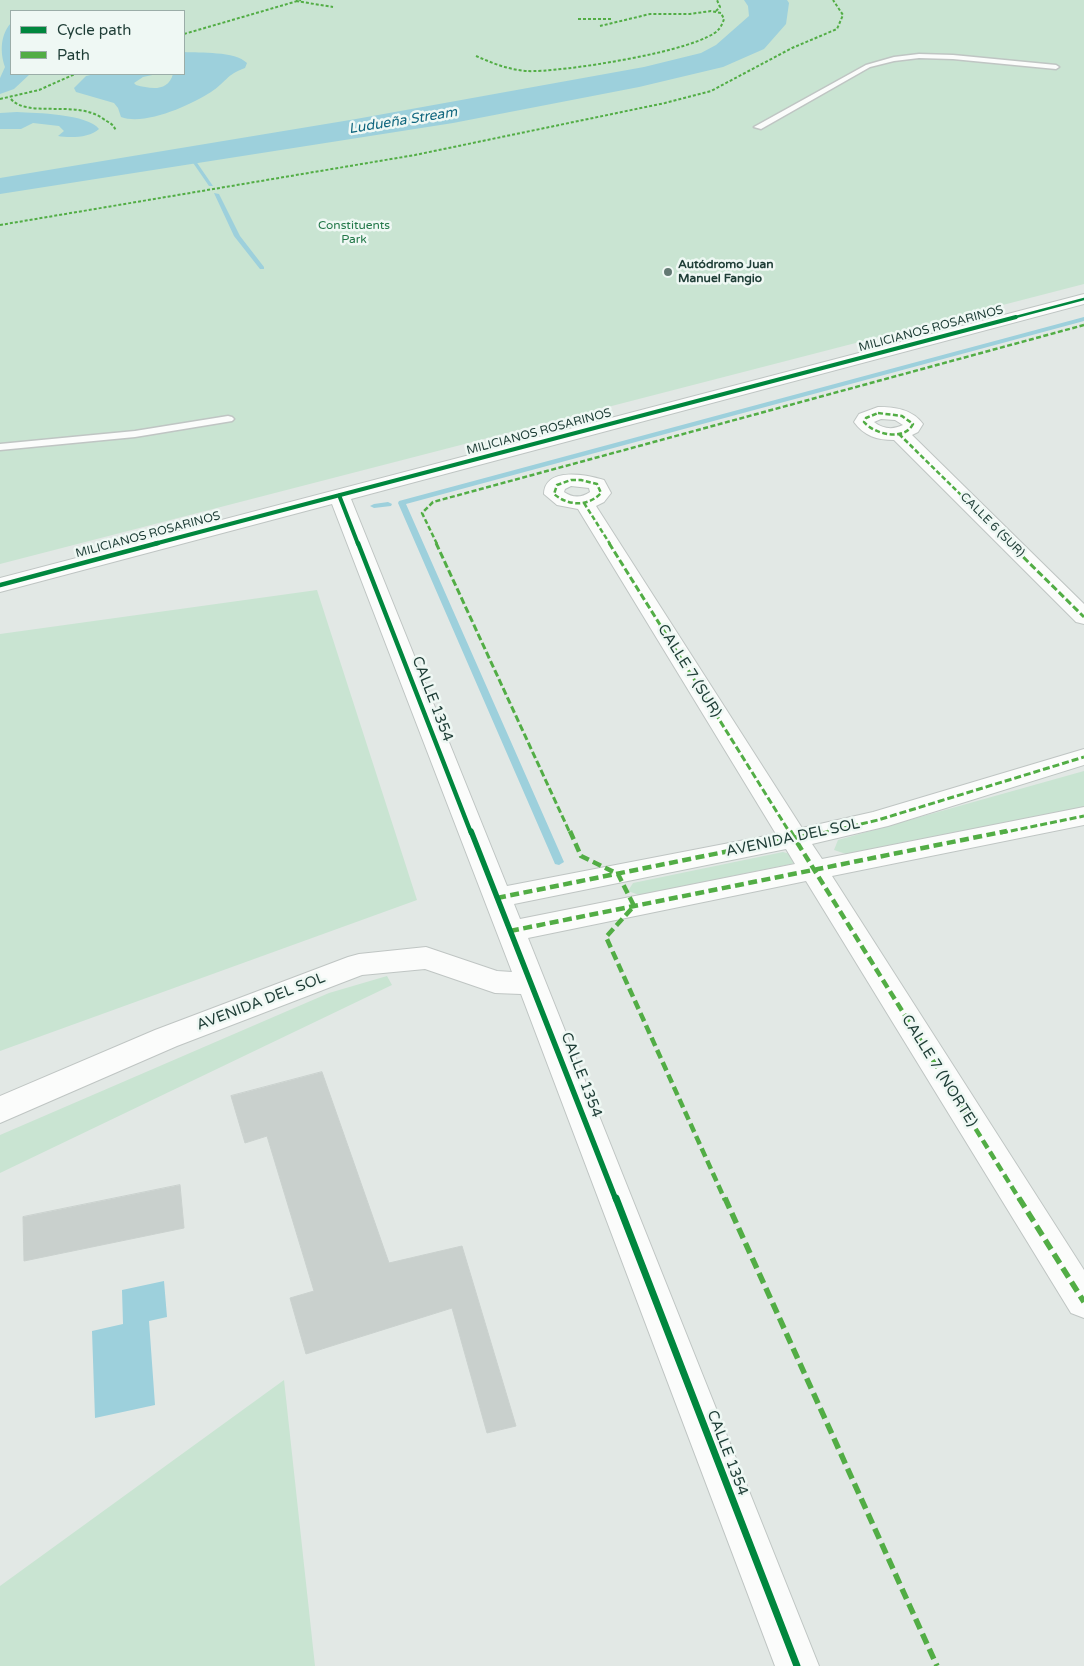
<!DOCTYPE html>
<html>
<head>
<meta charset="utf-8">
<style>
	body { margin:0 }
	#map { position:relative; width:1084px; height:1666px; overflow:hidden; background:#e2e8e5; font-family:"Varela Round",sans-serif }
	canvas { display:block }
	.legend { position:absolute; left:10px; top:10px; width:175px; height:65px; box-sizing:border-box; background:#eff8f4; border:1px solid #9bada8; margin:0; padding:6px 9px; list-style:none; font-size:15px; color:#1e3d36 }
	.legend li { display:flex; align-items:center; gap:10px; height:25px }
	.legend b { width:25px; border:1px solid #9bada8 }
</style>
</head>
<body>
<div id="map">
<canvas width="1084" height="1666"></canvas>
<ul class="legend">
<li><b style="height:6px;background:#00873e"></b>Cycle path</li>
<li><b style="height:6px;background:#52ad45"></b>Path</li>
</ul>
</div>
<script>
const ctx = document.querySelector('canvas').getContext('2d');
ctx.lineJoin = 'round';
function fillPath(path, color) {
  ctx.fillStyle = color;
  ctx.fill(path, 'evenodd');
}
function trace(path, color, width, dash) {
  ctx.strokeStyle = color;
  ctx.lineWidth = width;
  ctx.lineCap = dash ? 'butt' : 'round';
  ctx.setLineDash(dash || []);
  ctx.stroke(path);
}
function label(font, color, halo, rows, align = 'center') {
  ctx.font = font + ' "Varela Round",sans-serif';
  ctx.lineWidth = 5;
  ctx.setLineDash([]);
  ctx.textBaseline = 'middle';
  ctx.strokeStyle = halo;
  ctx.fillStyle = color;
  for (const [text, x, y, turn = 0] of rows) {
    ctx.save();
    ctx.translate(x, y);
    ctx.rotate((+turn || 0) * Math.PI / 180);
    ctx.textAlign = isNaN(turn) ? turn : align;
    if (halo) ctx.strokeText(text, 0, 0);
    ctx.fillText(text, 0, 0);
    ctx.restore();
  }
}
fillPath(new Path2D(`
	M 0,0 L 1084,0 L 1084,284 L 0,564 ZM 11,11 L 184,11 L 184,74 L 11,74 Z
	M 317,590 L 417,900 L 0,1051 L 0,634 Z
	M 1084,771 L 1084,807 L 846,854 L 834,850 L 838,840 Z
	M 783,852 L 797,856 L 796,863 L 639,895 L 628,891 L 633,883 Z
	M 387,976 L 392,985 L 0,1173 L 0,1135 L 329,993 Z
	M 284,1380 L 315,1666 L 0,1666 L 0,1586 Z`), '#c9e4d2');
fillPath(new Path2D(`
	M 744,0 L 787,0 L 789,3 L 786,24 L 764,49 L 723,67 L 639,87 L 453,123 L 0,194 L 0,178 L 356,119 L 644,67 L 701,53 L 716,45 L 749,16 L 748,6 Z
	M 11,23 L 11,74 L 30,74 L 14,89 L 0,94 L 0,78 L 5,67 C 0,53 0,35 11,23 Z
	M 184,52 C 200,53 235,51 247,63 L 245,68 C 227,74 225,83 211,92 C 191,105 145,126 121,117 L 118,108 L 114,103 L 76,92 L 74,88 L 86,76 L 95,74 L 157,74 L 143,77 L 134,83 L 136,85 C 151,89 168,92 173,74 L 184,74 Z
	M 17,112 C 36,113 88,114 99,129 C 90,138 69,138 58,136 L 64,131 L 59,126 L 33,123 L 21,129 L 0,129 L 0,113 Z
	M 164,1281 L 167,1317 L 149,1321 L 155,1405 L 95,1418 L 92,1331 L 123,1324 L 122,1290 Z`), '#9dd0dc');
fillPath(new Path2D(`
	M 187,154 L 191,154 L 213,186 L 209,186 Z
	M 214,193 L 219,194 L 240,236 L 264,267 L 264,269 L 260,269 L 234,236 Z
	M 1084,317 L 1084,321 L 406,504 L 564,862 L 559,865 L 555,864 L 398,503 L 399,501 Z
	M 388,502 L 392,504 L 391,506 L 374,508 L 370,506 L 374,504 Z`), '#9dd0dc');
const building = new Path2D(`
	M 322,1072 L 389,1263 L 462,1246 L 516,1426 L 487,1433 L 452,1308 L 306,1354 L 290,1298 L 314,1291 L 267,1136 L 245,1143 L 231,1096 Z
	M 180,1185 L 184,1228 L 24,1261 L 23,1217 Z`);
fillPath(building, '#c9d0cd');
trace(building, '#cad1ce', 1);
const service = new Path2D(`
	M 919,54 L 953,55 L 1056,65 L 1059,67 L 1056,69 L 953,59 L 919,58 L 894,61 L 870,67 L 761,129 L 754,127 L 866,65 L 894,57 Z
	M 228,416 L 232,417 L 234,419 L 232,421 L 135,437 L 0,450 L 0,444 L 135,431 Z`);
const minor = new Path2D(`
	M 1084,294 L 1084,304 L 351,499 L 507,886 L 776,834 L 578,509 L 557,505 L 544,494 C 545,466 587,475 604,480 L 611,493 L 604,502 L 596,506 L 802,828 L 873,812 L 1084,749 L 1084,765 L 888,826 L 812,844 L 822,859 L 1084,807 L 1084,825 L 832,876 L 1084,1270 L 1084,1318 L 1071,1313 L 806,881 L 528,938 L 819,1666 L 775,1666 L 521,994 L 495,993 L 425,969 L 362,975 L 177,1046 L 0,1123 L 0,1096 L 155,1030 L 348,957 L 359,954 L 426,947 L 497,971 L 512,972 L 332,504 L 0,592 L 0,578 ZM 571,486 L 589,488 L 590,492 C 581,498 573,498 564,492 L 565,489 ZM 786,849 L 795,864 L 520,919 L 514,904 Z
	M 878,407 C 895,407 912,409 923,424 L 918,432 L 912,435 L 1084,604 L 1084,624 L 1076,622 L 894,440 C 877,440 864,436 854,422 L 859,414 ZM 881,419 L 895,420 L 903,425 C 893,430 883,429 874,422 Z`);
trace(service, '#bfc5c3', 3);
trace(minor, '#bfc5c3', 2);
fillPath(service, '#fbfcfb');
fillPath(minor, '#fbfcfb');
trace(new Path2D(`
	M 296,1 L 333,7
	M 716,11 L 720,7 L 717,0
	M 578,19 L 611,19
	M 184,34 L 301,0
	M 476,56 C 492,63 509,70 527,71 C 557,73 702,51 719,29 C 721,27 723,22 724,19 L 721,13 L 711,11 L 690,14 L 650,14 L 600,26
	M 0,99 L 39,90 L 75,74
	M 11,99 C 27,118 76,100 102,118 C 109,123 113,123 116,131
	M 0,225 L 415,155 L 665,103 L 711,91 L 792,48 L 837,29 L 843,15 L 833,0`), '#52ad45', 2, [3, 2]);
trace(new Path2D(`
	M 878,413 L 902,416 L 913,424 C 904,442 874,434 864,422 L 866,418 Z
	M 899,434 L 1011,544
	M 571,480 L 581,480 L 597,484 L 601,493 C 588,507 568,506 554,494 L 557,485 Z
	M 584,503 L 610,544
	M 437,544 L 422,513 L 433,502 L 1084,325`), '#52ad45', 2.5, [5, 2.5]);
trace(new Path2D(`
	M 436,543 L 570,833
	M 609,543 L 790,833
	M 1009,543 L 1084,617
	M 822,833 L 878,820 L 1084,757
	M 1001,833 L 1084,816`), '#52ad45', 3, [7, 3]);
trace(new Path2D(`
	M 570,831 L 581,856 L 618,874 L 634,906 L 606,937 L 725,1200
	M 790,831 L 1020,1200
	M 497,898 L 828,831
	M 510,931 L 1007,831`), '#52ad45', 4.5, [9, 4.5]);
trace(new Path2D(`
	M 725,1198 L 937,1666
	M 1019,1198 L 1084,1302`), '#52ad45', 5.5, [11, 5.5]);
trace(new Path2D(`
	M 1012,318 L 1084,299`), '#00873e', 2.5);
trace(new Path2D(`
	M 339,495 L 358,544
	M 154,544 L 1016,317`), '#00873e', 4);
trace(new Path2D(`
	M 358,543 L 471,833
	M 0,585 L 158,543`), '#00873e', 4.5);
trace(new Path2D(`
	M 471,831 L 616,1200`), '#00873e', 5.5);
trace(new Path2D(`
	M 616,1198 L 797,1666`), '#00873e', 7);
for (const [x, y, r, color] of [
	[668,272,5,"#637973"]
]) {
  const dot = new Path2D();
  dot.arc(x, y, r, 0, 2 * Math.PI);
  ctx.fillStyle = color;
  ctx.fill(dot);
  trace(dot, '#eff8f4', 2);
}
label('12px', '#237849', '#eff8f4', [
	["Constituents",354,226],
	["Park",354,240]
]);
label('bold 12px', '#1e3d36', '#eff8f4', [
	["Autódromo Juan",678,265],
	["Manuel Fangio",678,279]
], 'left');
label('12px', '#1e3d36', '#eff8f4', [
	["MILICIANOS ROSARINOS",931,329,-15],
	["MILICIANOS ROSARINOS",539,432,-15],
	["CALLE 6 (SUR)",992,525,45],
	["MILICIANOS ROSARINOS",148,535,-15]
]);
label('italic 14px', '#11677f', '#eff8f4', [
	["Ludueña Stream",403,121,-9]
]);
label('15px', '#1e3d36', '#eff8f4', [
	["CALLE 7 (SUR)",689,671,58],
	["CALLE 1354",432,699,69],
	["AVENIDA DEL SOL",793,838,-12],
	["AVENIDA DEL SOL",261,1002,-21],
	["CALLE 7 (NORTE)",939,1071,58],
	["CALLE 1354",581,1075,69],
	["CALLE 1354",727,1453,69]
]);
</script>
</body>
</html>
